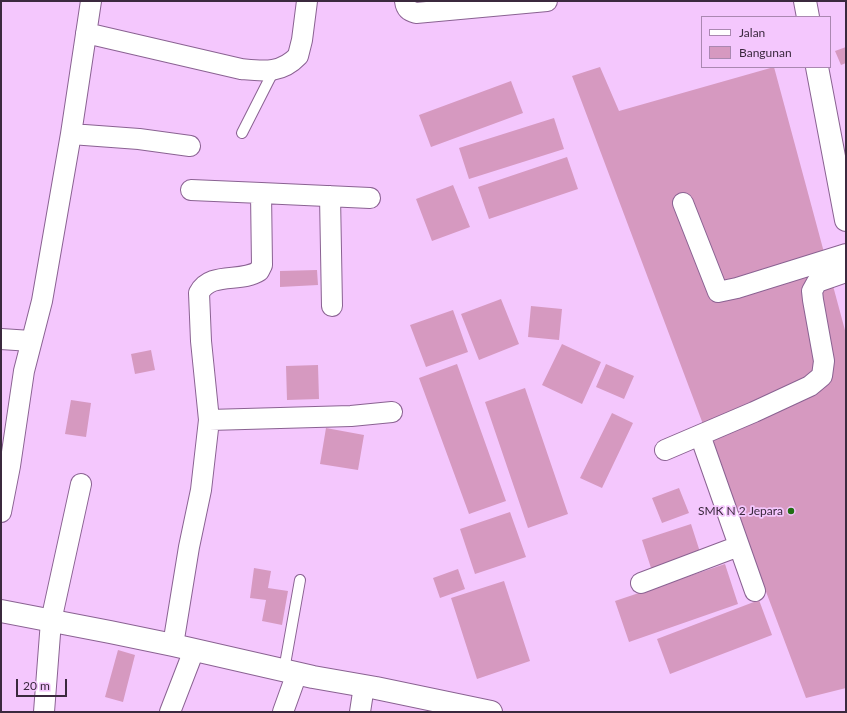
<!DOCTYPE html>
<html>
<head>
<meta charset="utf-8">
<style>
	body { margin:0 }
	#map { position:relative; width:847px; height:713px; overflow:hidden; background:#f4c7fd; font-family:Lato,sans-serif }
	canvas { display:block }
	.frame { position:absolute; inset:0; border:2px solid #3b293e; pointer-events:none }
	.legend { position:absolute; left:701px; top:16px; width:130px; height:52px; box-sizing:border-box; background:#f4c7fd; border:1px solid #aa88b1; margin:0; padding:5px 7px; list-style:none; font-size:12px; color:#3b293e }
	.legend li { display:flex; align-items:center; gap:8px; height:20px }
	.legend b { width:20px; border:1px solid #aa88b1 }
	.scale { position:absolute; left:16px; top:679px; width:51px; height:18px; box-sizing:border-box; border:2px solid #3b293e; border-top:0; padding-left:5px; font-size:12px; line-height:14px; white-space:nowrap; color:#3b293e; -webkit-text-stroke:3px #f4c7fd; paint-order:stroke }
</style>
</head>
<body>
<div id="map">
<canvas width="847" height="713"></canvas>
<div class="frame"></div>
<ul class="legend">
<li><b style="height:5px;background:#fff"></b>Jalan</li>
<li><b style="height:11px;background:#d699c0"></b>Bangunan</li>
</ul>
<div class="scale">20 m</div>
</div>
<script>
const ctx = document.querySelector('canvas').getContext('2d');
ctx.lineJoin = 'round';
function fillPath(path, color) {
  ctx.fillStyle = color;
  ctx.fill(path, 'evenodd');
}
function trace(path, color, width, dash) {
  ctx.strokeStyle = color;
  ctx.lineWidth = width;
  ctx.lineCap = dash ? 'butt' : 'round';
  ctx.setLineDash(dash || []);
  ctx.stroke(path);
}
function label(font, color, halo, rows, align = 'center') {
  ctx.font = font + ' Lato,sans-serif';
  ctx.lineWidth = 3.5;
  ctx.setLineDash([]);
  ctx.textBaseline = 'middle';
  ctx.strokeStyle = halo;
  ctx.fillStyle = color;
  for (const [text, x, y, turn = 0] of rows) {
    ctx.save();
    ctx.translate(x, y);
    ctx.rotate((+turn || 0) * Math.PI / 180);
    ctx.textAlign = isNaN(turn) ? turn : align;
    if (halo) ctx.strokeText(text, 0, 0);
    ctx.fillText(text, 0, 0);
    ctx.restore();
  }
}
fillPath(new Path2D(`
	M 846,47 L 846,63 L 841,65 L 835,51 Z
	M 600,67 L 619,111 L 774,67 L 846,334 L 846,688 L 806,698 L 572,76 Z
	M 511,81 L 523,113 L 431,147 L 419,115 Z
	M 554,118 L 564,149 L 469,179 L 459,148 Z
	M 567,157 L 578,189 L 489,219 L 478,187 Z
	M 453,185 L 470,227 L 432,241 L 416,199 Z
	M 317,270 L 318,285 L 280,287 L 280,271 Z
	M 501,299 L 519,344 L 479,360 L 461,314 Z
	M 531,306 L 562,309 L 559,340 L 528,337 Z
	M 453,310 L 468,352 L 426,367 L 410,325 Z
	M 562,344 L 601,362 L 582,404 L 542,385 Z
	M 151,350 L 155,370 L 135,374 L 131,354 Z
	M 457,364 L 506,501 L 469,514 L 419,378 Z
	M 606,364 L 634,376 L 624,399 L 596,387 Z
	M 318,365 L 319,399 L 287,400 L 286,366 Z
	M 525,388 L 568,514 L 528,528 L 485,402 Z
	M 71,400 L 91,403 L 86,437 L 65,434 Z
	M 612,413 L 633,423 L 602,488 L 580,478 Z
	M 326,428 L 364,435 L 358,470 L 320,464 Z
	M 679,488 L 689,513 L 662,523 L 652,498 Z
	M 510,512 L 526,557 L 475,574 L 460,529 Z
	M 691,524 L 700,552 L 651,568 L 642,540 Z
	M 725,564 L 738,604 L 629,642 L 615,601 Z
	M 254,568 L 271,571 L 268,588 L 288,591 L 282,625 L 262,621 L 266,600 L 250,598 Z
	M 458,569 L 465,589 L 440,598 L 433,578 Z
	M 504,581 L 530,661 L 477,679 L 451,598 Z
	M 759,600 L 772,635 L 670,674 L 657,639 Z
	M 118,650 L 135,655 L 123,702 L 105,697 Z`), '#d699c0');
const service = new Path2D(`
	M 242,133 L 274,70
	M 284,670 L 300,580`);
const minor = new Path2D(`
	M 405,1 C 406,9 409,11 416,13 L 547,1
	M 86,33 L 241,69 C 263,71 281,74 298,56 L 302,40 L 307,1
	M 71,134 L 139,139 L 190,146
	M 191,190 L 261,193
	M 330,196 L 332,306
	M 683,203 L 718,292 L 737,288 L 846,254
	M 1,339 L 31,341
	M 209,420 L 351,416 L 392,412
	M 700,435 L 755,591
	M 665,450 L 754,412 L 810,386 L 822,376 L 824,361 L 813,300 L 812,291 L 817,282 L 846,272
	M 1,512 L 10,466 L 24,371 L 42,301 L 71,134 L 91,1
	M 641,583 L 739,546
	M 173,645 L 189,547 L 201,490 L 209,420 L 201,341 L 199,293 C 210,271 241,283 259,271 L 262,265 L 261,193 L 370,198
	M 44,712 L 51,621 L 81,484
	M 170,712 L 194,650
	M 283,712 L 297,673
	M 360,712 L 364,686`);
const tertiary = new Path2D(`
	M 1,611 L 110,632 L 173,645 L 313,677 L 376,688 L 491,712`);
const secondary = new Path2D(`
	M 805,1 L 808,17
	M 817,67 L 846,220`);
trace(service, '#8a6292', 12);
trace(minor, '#8a6292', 22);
trace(tertiary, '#8a6292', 24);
trace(secondary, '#8a6292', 24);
trace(service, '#fff', 10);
trace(minor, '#fff', 20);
trace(tertiary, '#fff', 22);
trace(secondary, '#fff', 22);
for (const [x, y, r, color] of [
	[791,511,4,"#216e13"]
]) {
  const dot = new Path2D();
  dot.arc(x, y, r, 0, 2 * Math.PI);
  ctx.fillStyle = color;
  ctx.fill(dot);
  trace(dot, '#f4c7fd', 1.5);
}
label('12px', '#3b293e', '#f4c7fd', [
	["SMK N 2 Jepara",783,511]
], 'right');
</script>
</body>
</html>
